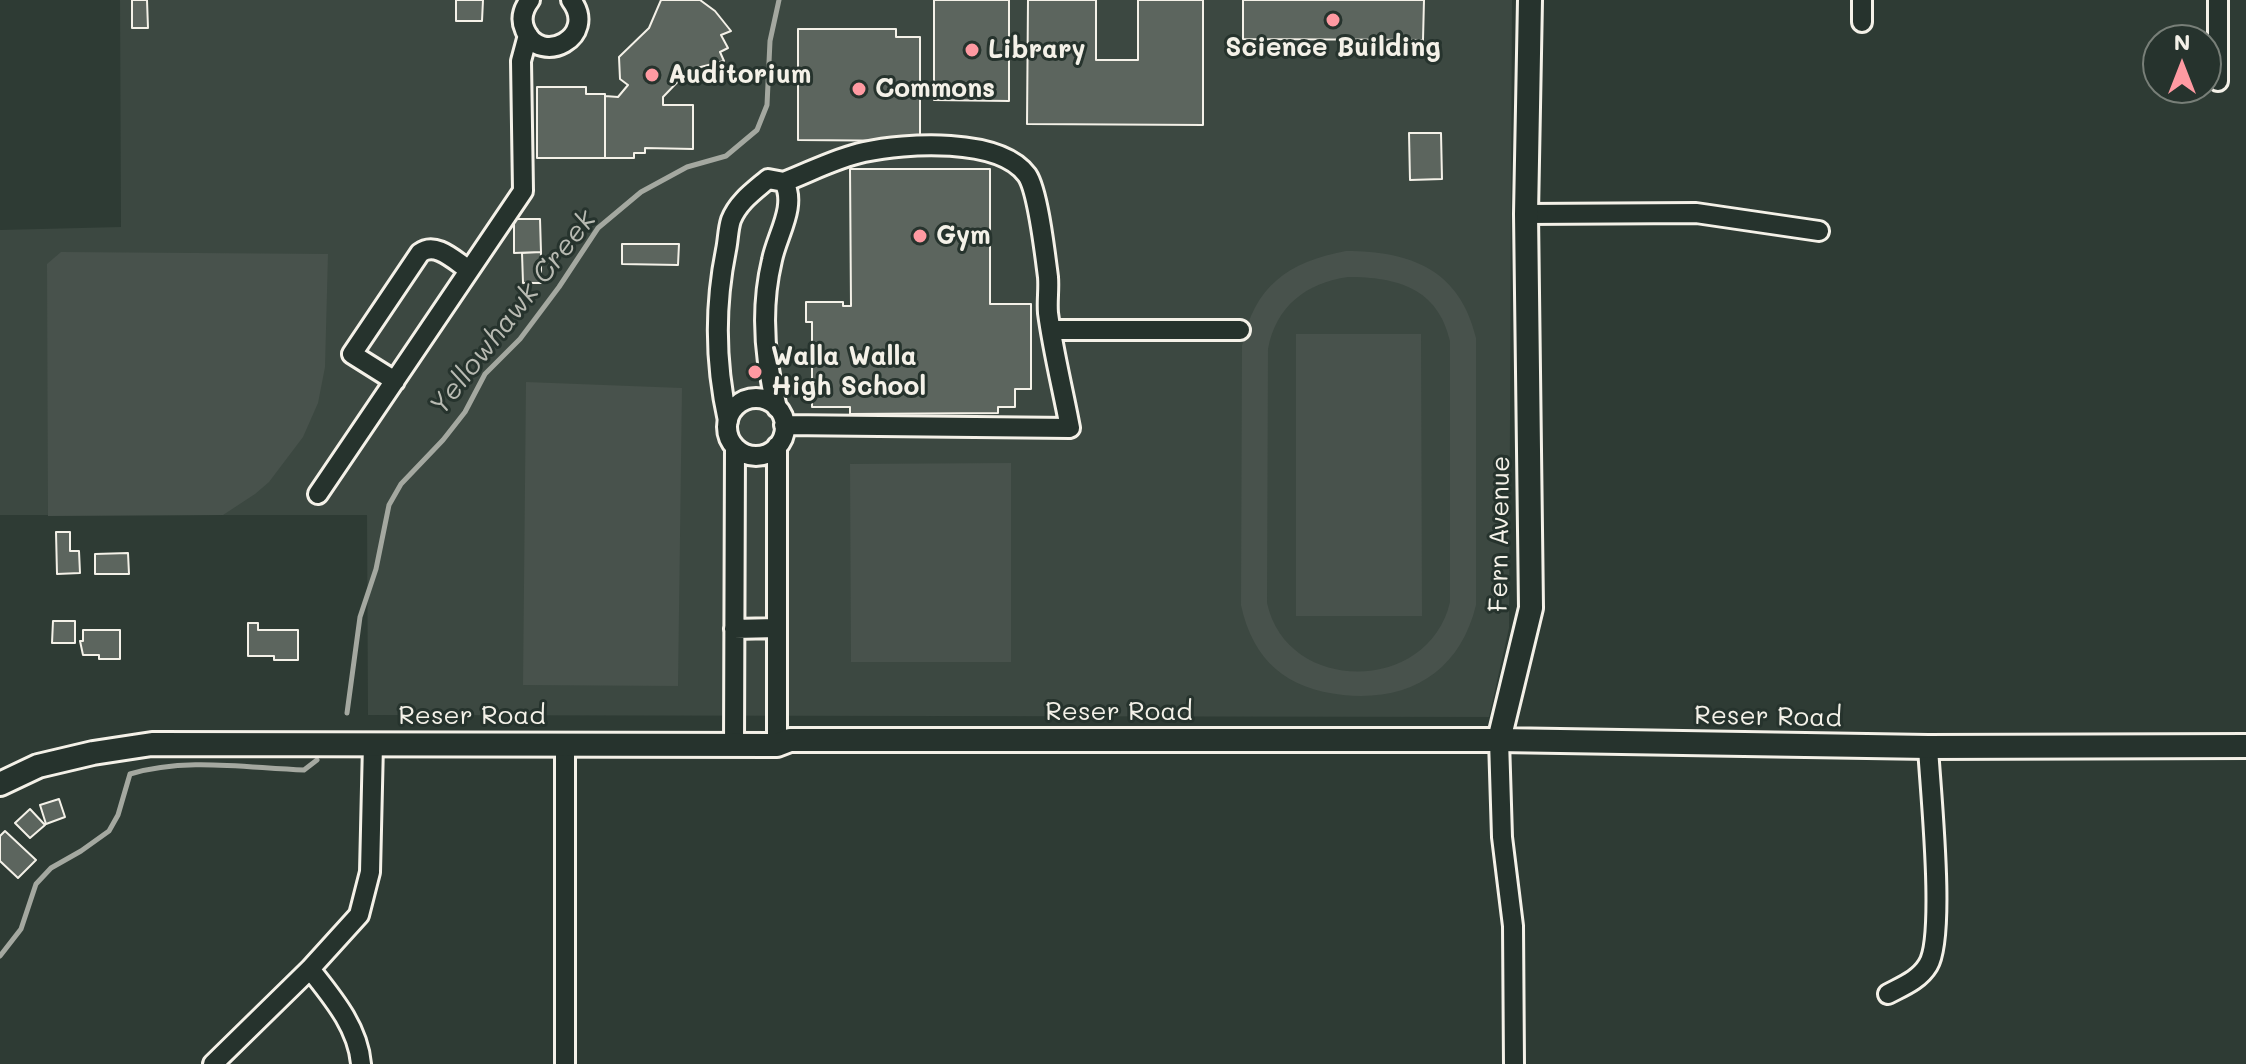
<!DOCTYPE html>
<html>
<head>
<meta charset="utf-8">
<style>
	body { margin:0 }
	#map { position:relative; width:2246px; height:1064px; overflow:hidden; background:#2e3b34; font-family:Mali,sans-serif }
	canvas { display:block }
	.north { position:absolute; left:2142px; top:24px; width:80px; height:80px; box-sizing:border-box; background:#26332d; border:2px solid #787f78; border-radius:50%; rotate:0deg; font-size:22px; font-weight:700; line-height:32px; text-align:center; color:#f4f1e8 }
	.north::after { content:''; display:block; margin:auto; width:28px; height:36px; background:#ff9aa2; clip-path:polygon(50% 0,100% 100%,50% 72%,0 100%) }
</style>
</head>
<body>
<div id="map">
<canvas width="2246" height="1064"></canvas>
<div class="north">N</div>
</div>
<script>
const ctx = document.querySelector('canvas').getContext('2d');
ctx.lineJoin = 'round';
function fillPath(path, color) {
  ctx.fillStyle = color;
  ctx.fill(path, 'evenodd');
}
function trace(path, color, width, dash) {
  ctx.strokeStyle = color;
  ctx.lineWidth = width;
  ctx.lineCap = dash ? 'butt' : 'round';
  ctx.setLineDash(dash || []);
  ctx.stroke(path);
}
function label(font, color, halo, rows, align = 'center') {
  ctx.font = font + ' Mali,sans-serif';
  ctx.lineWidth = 6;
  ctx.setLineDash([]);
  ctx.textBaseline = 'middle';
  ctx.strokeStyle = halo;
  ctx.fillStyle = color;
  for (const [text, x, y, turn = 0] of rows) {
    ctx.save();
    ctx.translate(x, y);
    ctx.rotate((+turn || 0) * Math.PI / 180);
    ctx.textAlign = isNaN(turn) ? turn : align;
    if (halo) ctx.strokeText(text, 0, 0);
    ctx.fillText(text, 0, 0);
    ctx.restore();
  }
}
fillPath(new Path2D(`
	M 120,0 L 1512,0 L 1509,628 L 1489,717 L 368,715 L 367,515 L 0,515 L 0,230 L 121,227 Z`), '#3c4841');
fillPath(new Path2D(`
	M 1346,251 C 1411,251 1460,270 1476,338 L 1476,605 C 1460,671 1410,702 1343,695 C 1287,689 1253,661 1241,605 L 1242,346 C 1254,286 1288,262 1346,251 ZM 1348,277 C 1397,277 1438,288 1450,341 L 1450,602 C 1429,694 1287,695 1267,603 L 1268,349 C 1276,306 1306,283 1348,277 Z
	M 61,252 L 328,254 L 325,367 L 318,403 L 303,437 L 269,482 L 255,494 L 223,515 L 48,516 L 47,264 Z
	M 1296,334 L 1421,334 L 1422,616 L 1296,616 Z
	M 526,382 L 682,388 L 678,686 L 523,685 Z
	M 1011,463 L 1011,662 L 851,662 L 850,464 Z`), '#48524c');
trace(new Path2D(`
	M 347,713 L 360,617 L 376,569 L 389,505 L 401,484 L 443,440 L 465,412 L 485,374 L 520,339 L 559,287 L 598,228 L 641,192 L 687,167 L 726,156 L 757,130 L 767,105 L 770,41 L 779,0
	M 0,956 L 21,929 L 36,884 L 51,868 L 81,851 L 109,831 L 118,815 L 130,774 C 186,757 247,768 304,770 L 317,760`), '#a4a8a0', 5);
const building = new Path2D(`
	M 132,0 L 147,0 L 148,28 L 132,28 Z
	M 456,0 L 483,0 L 482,21 L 456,21 Z
	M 661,0 L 700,0 L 715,11 L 731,31 L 721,35 L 728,48 L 720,52 L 724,61 L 689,70 L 663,97 L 663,105 L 693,105 L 693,149 L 645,148 L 645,153 L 634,153 L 634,158 L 605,158 L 605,96 L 618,97 L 628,85 L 620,79 L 619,57 L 649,28 Z
	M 934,0 L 1009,0 L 1009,101 L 934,100 Z
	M 1028,0 L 1096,0 L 1096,60 L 1138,60 L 1138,0 L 1203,0 L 1203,125 L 1027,124 Z
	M 1243,0 L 1424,0 L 1423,40 L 1243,39 Z
	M 798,29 L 896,29 L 896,37 L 920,37 L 920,141 L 798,140 Z
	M 537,87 L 586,87 L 586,94 L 605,94 L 605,158 L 537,158 Z
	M 1409,133 L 1441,133 L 1442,179 L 1410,180 Z
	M 850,169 L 990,169 L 990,304 L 1031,304 L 1031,389 L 1015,389 L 1015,407 L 998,407 L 998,413 L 850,414 L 850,407 L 812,407 L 812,322 L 806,322 L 806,302 L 843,302 L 843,306 L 851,306 Z
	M 514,219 L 540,219 L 541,252 L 514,253 Z
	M 622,244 L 679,244 L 678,265 L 622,264 Z
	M 541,252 L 541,283 L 523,283 L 522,253 Z
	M 56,532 L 70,532 L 70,551 L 79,551 L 80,573 L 57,574 Z
	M 128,553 L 129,574 L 95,574 L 95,554 Z
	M 53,621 L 75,621 L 75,643 L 52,643 Z
	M 248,623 L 258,623 L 258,630 L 298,630 L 298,660 L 274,660 L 274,656 L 248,656 Z
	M 83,630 L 120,630 L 120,659 L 99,659 L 99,655 L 83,655 L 80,641 L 83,641 Z
	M 59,799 L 65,817 L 46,824 L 40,805 Z
	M 30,809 L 45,825 L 30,838 L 15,823 Z
	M 5,831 L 36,860 L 18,878 L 0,861 L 0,836 Z`);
fillPath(building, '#5c655e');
trace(building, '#f4f1e8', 2);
const minor = new Path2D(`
	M 530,0 C 523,9 520,19 525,30 C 540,67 599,37 571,0
	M 1862,0 L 1862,22
	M 2218,81 L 2218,0
	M 784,182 C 810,172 836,158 864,152 C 905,143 999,137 1027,175 C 1038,191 1045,254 1048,277 C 1049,289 1047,301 1048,313 C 1053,351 1063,390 1070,428 L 784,425
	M 1526,214 L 1696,213 L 1819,231
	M 1052,330 L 1240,330
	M 395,381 L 352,354 L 420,253 C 436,241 455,261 469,270
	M727 427a29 29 0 1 1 58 0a29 29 0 1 1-58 0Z
	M 728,421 C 715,363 714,309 726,250 C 728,241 728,229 731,220 C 738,202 754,191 768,179 L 784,182 C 797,206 777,235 772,260 C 760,310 764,358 777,408
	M 318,494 L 523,191 L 521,61 L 528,35
	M 734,629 L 777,628
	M 1499,740 L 1502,837 L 1513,926 L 1514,1064
	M 565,744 L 565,1064
	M 734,745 L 735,447
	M 777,745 L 777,446
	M 310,969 C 332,997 358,1027 361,1064
	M 1888,994 C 1903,986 1919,980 1928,965 C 1946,936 1930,787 1928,747
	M 213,1064 L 310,969 L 359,915 L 370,872 L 373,744`);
const major = new Path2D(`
	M 1499,740 L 1531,608 L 1526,214 L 1530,0
	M 0,784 L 38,766 L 93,753 L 152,744 L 777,745 L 790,740 L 1499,740 L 1928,747 L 2246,746`);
trace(minor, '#f4f1e8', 24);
trace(major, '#f4f1e8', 28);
trace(minor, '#26332d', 18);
trace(major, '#26332d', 22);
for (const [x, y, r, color] of [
	[1333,20,8,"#ff9aa2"],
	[972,50,8,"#ff9aa2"],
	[652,75,8,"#ff9aa2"],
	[859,89,8,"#ff9aa2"],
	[920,236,8,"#ff9aa2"],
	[755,372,8,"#ff9aa2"]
]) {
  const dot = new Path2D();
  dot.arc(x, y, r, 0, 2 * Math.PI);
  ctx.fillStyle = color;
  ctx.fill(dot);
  trace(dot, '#26332d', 3);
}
label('bold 26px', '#f4f1e8', '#26332d', [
	["Science Building",1333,48,"center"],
	["Library",988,50],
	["Auditorium",668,75],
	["Commons",875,89],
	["Gym",936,236],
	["Walla Walla",771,357],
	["High School",771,387]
], 'left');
label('26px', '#f4f1e8', '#26332d', [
	["Fern Avenue",1500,534,-89],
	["Reser Road",1119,712],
	["Reser Road",472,716],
	["Reser Road",1768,717,1]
]);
label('italic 28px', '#b8bab2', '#26332d', [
	["Yellowhawk Creek",513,313,-52]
]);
</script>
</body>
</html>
